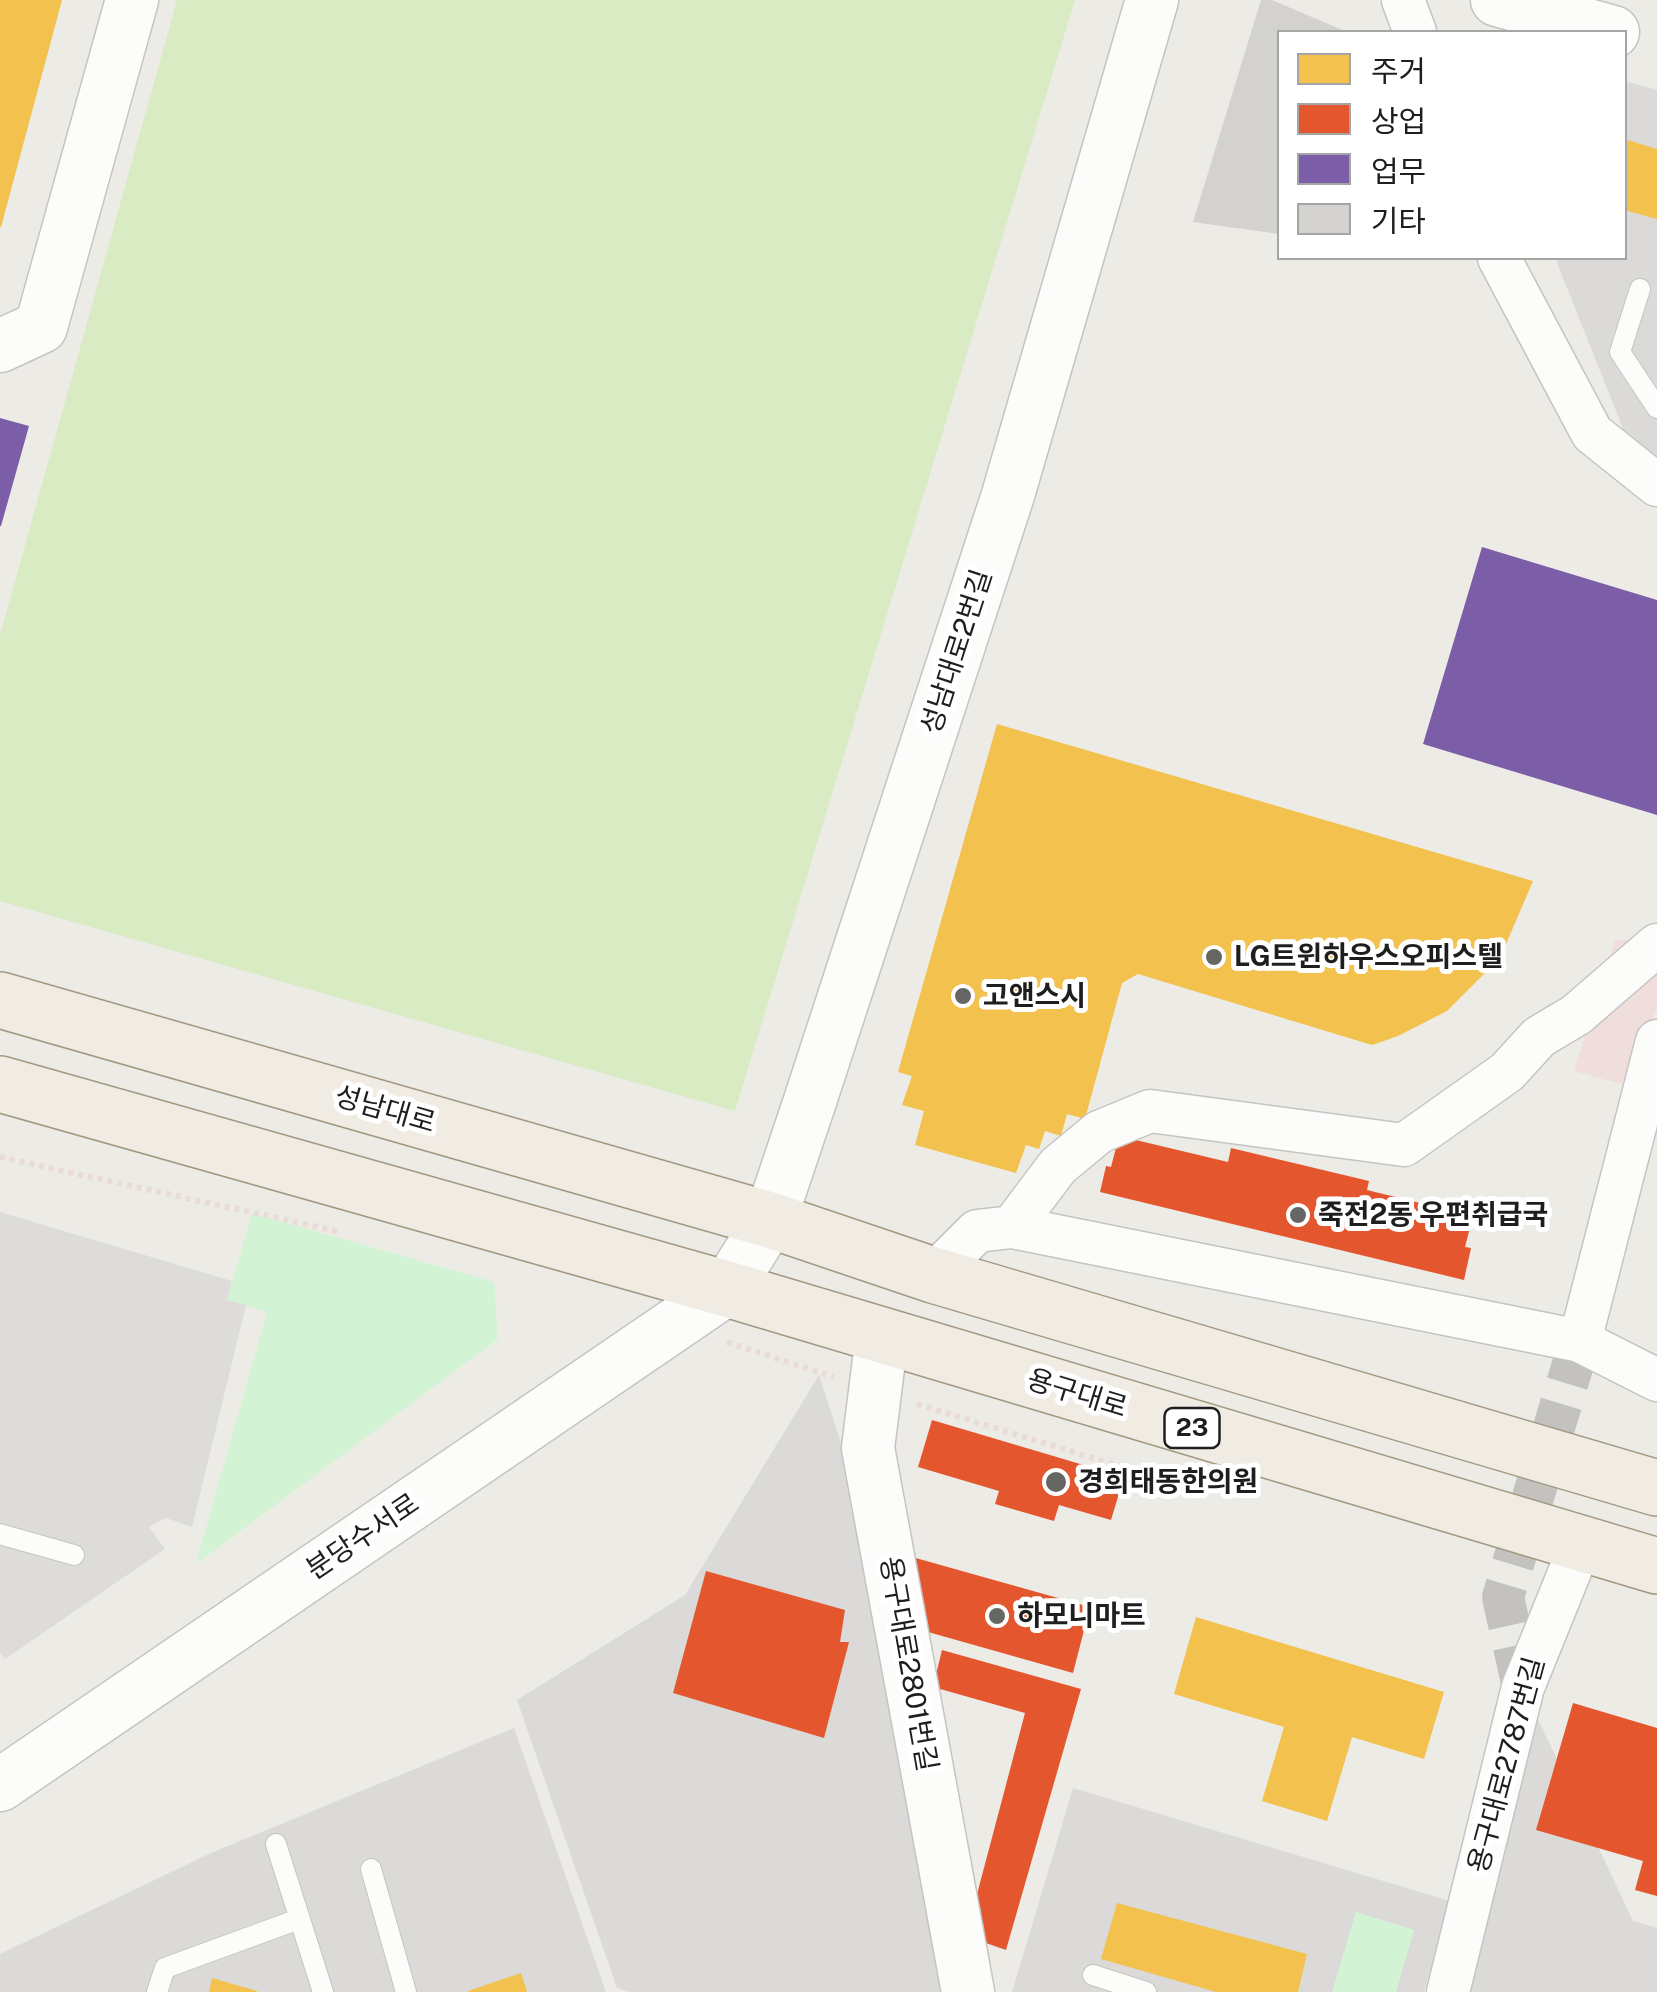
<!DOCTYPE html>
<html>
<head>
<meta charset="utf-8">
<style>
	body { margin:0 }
	#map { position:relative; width:1657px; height:1992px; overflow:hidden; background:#ecebe6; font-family:"Public Sans","Noto Sans KR",sans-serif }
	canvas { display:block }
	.legend { position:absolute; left:1277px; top:30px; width:350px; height:230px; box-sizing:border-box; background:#fff; border:2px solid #a5a5a5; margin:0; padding:12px 18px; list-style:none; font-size:30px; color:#1e1e1e }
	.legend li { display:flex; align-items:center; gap:20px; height:50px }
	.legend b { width:50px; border:2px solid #a5a5a5 }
</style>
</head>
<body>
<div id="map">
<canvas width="1657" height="1992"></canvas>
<ul class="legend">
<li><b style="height:28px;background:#f2c14e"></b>주거</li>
<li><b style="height:28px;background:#e4572e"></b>상업</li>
<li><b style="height:28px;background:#7b5ea7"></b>업무</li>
<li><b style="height:28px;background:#d4d2cf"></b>기타</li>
</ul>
</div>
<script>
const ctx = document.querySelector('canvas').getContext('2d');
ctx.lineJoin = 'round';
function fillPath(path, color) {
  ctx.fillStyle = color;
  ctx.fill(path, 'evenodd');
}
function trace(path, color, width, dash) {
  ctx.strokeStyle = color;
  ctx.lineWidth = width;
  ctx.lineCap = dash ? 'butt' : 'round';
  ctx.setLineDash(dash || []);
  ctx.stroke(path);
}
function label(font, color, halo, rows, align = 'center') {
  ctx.font = font + ' "Public Sans","Noto Sans KR",sans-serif';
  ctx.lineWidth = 10;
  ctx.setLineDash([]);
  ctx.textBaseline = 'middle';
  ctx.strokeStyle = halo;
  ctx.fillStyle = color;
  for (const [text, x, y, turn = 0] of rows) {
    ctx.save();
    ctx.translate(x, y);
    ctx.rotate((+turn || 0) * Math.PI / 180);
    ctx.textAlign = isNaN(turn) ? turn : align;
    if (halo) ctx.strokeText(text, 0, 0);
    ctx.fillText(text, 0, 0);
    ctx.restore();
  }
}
fillPath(new Path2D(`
	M 1625,81 L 1657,90 L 1657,464 L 1630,446 L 1557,263 L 1558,258 L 1624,258 Z
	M 819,1375 L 843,1449 L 947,1992 L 629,1992 L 617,1988 L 517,1700 L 685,1595 Z
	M 1523,1687 L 1633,1921 L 1657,1928 L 1657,1992 L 1448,1992 Z
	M 514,1728 L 606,1992 L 0,1992 L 0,1954 L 211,1853 Z
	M 1073,1788 L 1450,1901 L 1424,1992 L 1012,1992 Z`), '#dbdad8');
fillPath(new Path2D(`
	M 1615,940 L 1657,940 L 1657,1005 L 1632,1087 L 1574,1071 Z`), '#efdedb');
fillPath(new Path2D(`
	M 177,0 L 1075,0 L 735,1111 L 0,901 L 0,635 Z`), '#d8ebc3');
fillPath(new Path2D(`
	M 252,1213 L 494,1282 L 498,1339 L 196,1564 L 267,1312 L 227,1300 Z
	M 1356,1912 L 1414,1930 L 1396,1992 L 1332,1992 Z`), '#d3f4d4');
fillPath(new Path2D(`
	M 0,1212 L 232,1281 L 227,1300 L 246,1305 L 192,1527 L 166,1518 L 149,1527 L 165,1549 L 5,1659 L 0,1652 Z`), '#dddcda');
fillPath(new Path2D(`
	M 0,0 L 62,0 L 1,227 L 0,227 Z
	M 1624,139 L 1657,149 L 1657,219 L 1624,210 Z
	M 997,724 L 1533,881 L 1506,944 L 1488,970 L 1447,1011 L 1398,1036 L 1372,1045 L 1138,974 L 1122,983 L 1085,1119 L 1067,1114 L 1061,1136 L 1045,1131 L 1039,1149 L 1026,1145 L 1016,1173 L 915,1145 L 924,1111 L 902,1105 L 912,1076 L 898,1072 Z
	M 1196,1617 L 1444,1692 L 1424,1759 L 1352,1737 L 1327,1821 L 1262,1801 L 1284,1727 L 1174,1694 Z
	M 1117,1903 L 1307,1954 L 1298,1992 L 1216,1992 L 1101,1959 Z
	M 521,1973 L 527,1992 L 468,1992 L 468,1991 Z
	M 212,1978 L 257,1991 L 257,1992 L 209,1992 Z`), '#f2c14e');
fillPath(new Path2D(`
	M 1119,1136 L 1228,1162 L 1231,1148 L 1369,1181 L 1367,1190 L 1473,1216 L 1465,1247 L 1471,1248 L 1464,1280 L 1100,1192 L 1106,1166 L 1111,1167 Z
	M 932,1420 L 1124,1477 L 1111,1520 L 1059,1505 L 1054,1521 L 995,1504 L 999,1491 L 918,1467 Z
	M 905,1555 L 1090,1607 L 1073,1673 L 921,1630 Z
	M 706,1571 L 845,1610 L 840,1642 L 849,1642 L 824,1738 L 673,1693 Z
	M 942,1650 L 1081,1689 L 1006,1950 L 983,1942 L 976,1898 L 1025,1713 L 933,1687 Z
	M 1573,1703 L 1657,1728 L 1657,1896 L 1635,1890 L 1643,1861 L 1536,1830 Z`), '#e4572e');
fillPath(new Path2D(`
	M 0,418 L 29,426 L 1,526 L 0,526 Z
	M 1482,547 L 1657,600 L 1657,815 L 1423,744 Z`), '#7b5ea7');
fillPath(new Path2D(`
	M 1261,0 L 1272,0 L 1347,32 L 1279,32 L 1279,234 L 1193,222 Z`), '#d4d2cf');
trace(new Path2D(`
	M 1523,1687 L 1503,1597 L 1580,1341`), '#c3c2be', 42, [42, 21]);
const service = new Path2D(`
	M 1640,289 L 1620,352 L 1657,408
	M 0,1534 L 74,1555
	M 276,1844 L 323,1992
	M 371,1869 L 406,1992
	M 1093,1975 L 1146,1992
	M 157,1992 L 165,1968 L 299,1919`);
const minor = new Path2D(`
	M 1403,0 L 1415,32
	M 1499,258 L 1592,433 L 1657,485
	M 1012,1227 L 1058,1166 L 1099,1132 L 1150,1111 L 1404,1145 L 1507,1072 L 1539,1037 L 1576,1015 L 1657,945
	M 933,1275 L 977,1231 L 1012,1227 L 1580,1341 L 1657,1380
	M 1580,1341 L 1657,1041
	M 1448,1992 L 1523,1687 L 1581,1544`);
const tertiary = new Path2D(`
	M 1497,0 L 1613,32
	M 0,346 L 41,327 L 132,0
	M 882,1336 L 868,1448 L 968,1992
	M 0,1785 L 727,1289 L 770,1220 L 810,1101 L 1008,495 L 1152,0`);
const primary = new Path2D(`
	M 0,1000 L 770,1220 L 933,1275 L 1657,1488
	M 0,1084 L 727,1289 L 1657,1566`);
trace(service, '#c5c4c2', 22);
trace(minor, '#c5c4c2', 45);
trace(tertiary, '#c5c4c2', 55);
trace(primary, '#a29982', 58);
trace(new Path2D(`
	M 0,1157 L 341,1232
	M 727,1342 L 834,1377
	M 917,1404 L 1139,1472`), '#ebdbd8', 6, [5, 5]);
trace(service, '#fcfcfb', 20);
trace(minor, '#fcfcfb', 42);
trace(tertiary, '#fcfcfb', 52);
trace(primary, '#f1ece3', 55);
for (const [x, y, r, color] of [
	[1214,957,10,"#666664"],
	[963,996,10,"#666664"],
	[1298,1215,10,"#666664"],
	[1056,1482,12,"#666664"],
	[997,1616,10,"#666664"]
]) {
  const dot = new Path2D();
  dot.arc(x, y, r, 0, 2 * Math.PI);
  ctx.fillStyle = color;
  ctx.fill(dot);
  trace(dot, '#fff', 4);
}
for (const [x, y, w] of [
	[1192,1428,55]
]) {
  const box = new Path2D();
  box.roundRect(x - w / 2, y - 20, w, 40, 8);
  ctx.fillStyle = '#fff';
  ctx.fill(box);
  trace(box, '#1e1e1e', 2.5);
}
label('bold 25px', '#1e1e1e', null, [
	["23",1192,1428]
]);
label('28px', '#1e1e1e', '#fff', [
	["성남대로2번길",957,652,-72],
	["성남대로",385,1110,16],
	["용구대로",1077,1394,17],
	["분당수서로",363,1537,-34],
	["용구대로2801번길",908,1664,80],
	["용구대로2787번길",1507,1765,-75]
]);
label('bold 28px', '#1e1e1e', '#fff', [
	["LG트윈하우스오피스텔",1234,957],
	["고앤스시",983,996],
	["죽전2동 우편취급국",1318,1215],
	["경희태동한의원",1078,1482],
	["하모니마트",1017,1616]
], 'left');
</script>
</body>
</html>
